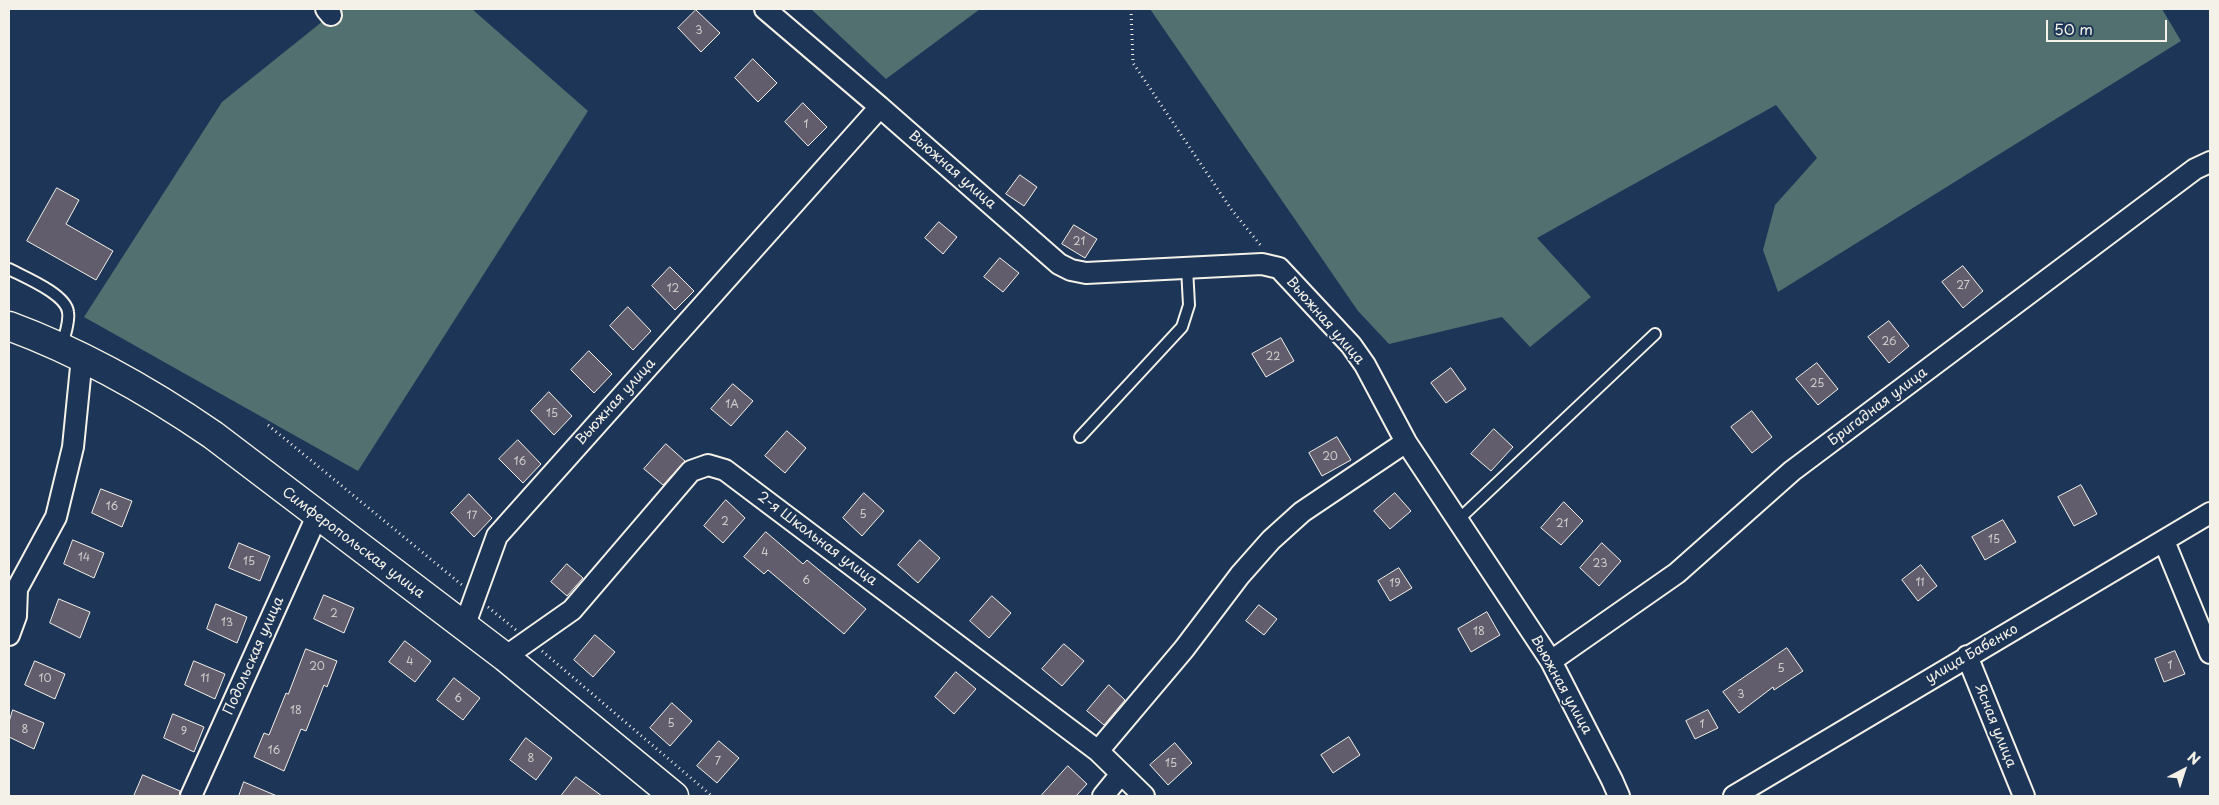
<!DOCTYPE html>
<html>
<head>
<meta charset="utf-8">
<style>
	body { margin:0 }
	#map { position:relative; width:2219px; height:805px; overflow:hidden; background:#1d3557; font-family:"Playpen Sans",sans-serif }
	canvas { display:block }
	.frame { position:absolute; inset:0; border:10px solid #f4f1e8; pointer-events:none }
	.north { position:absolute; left:2159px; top:745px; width:50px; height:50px; -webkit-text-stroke:4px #1d3557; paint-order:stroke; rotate:40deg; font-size:14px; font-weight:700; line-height:20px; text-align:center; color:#f4f1e8 }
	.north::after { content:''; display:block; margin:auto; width:18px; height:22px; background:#f4f1e8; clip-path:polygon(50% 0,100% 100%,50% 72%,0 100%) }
	.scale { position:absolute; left:2046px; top:20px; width:121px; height:22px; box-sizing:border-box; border:2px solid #f4f1e8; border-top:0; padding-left:6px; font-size:15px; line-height:18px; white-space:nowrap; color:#f4f1e8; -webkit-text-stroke:4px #1d3557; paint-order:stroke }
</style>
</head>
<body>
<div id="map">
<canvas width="2219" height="805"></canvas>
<div class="frame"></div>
<div class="north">N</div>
<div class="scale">50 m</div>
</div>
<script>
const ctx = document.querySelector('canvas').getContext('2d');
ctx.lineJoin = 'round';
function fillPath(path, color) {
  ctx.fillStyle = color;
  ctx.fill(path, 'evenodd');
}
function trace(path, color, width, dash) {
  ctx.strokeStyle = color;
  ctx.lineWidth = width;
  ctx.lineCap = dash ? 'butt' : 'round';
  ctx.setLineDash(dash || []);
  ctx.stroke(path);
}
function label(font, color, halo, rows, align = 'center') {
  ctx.font = font + ' "Playpen Sans",sans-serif';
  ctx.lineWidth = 4;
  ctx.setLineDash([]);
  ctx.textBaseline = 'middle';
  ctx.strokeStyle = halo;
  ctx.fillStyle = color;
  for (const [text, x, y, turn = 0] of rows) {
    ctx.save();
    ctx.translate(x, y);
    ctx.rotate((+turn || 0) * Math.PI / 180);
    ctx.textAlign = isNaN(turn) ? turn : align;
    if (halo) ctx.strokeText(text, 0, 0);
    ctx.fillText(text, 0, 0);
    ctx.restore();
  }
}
fillPath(new Path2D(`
	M 338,9 L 472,9 L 588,111 L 358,471 L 84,317 L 222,102 Z
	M 811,9 L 980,9 L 886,79 Z
	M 1150,9 L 2162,9 L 2181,41 L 1778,292 L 1763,250 L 1775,205 L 1817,158 L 1776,105 L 1537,238 L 1591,297 L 1530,347 L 1502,317 L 1389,344 L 1358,311 Z`), '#51706f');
const building = new Path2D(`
	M 696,10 L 720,33 L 701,52 L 678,28 Z
	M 753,59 L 777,83 L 758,102 L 735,78 Z
	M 803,103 L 827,127 L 808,146 L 785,122 Z
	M 1020,175 L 1037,187 L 1024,206 L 1006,194 Z
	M 57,188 L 79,200 L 66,224 L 113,251 L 96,280 L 27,241 Z
	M 939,222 L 957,237 L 943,254 L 925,238 Z
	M 1074,225 L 1097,239 L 1085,258 L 1062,244 Z
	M 1000,258 L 1019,273 L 1003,292 L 984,277 Z
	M 1963,266 L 1983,291 L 1963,308 L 1942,282 Z
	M 670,267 L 694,291 L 675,310 L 652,286 Z
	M 628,307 L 651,331 L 633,350 L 610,326 Z
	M 1889,321 L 1909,346 L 1889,363 L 1868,337 Z
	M 1281,338 L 1294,361 L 1266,377 L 1252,354 Z
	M 589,351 L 612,374 L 594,393 L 571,370 Z
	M 1817,363 L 1838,389 L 1818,405 L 1796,379 Z
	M 1451,368 L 1466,389 L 1446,403 L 1431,383 Z
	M 733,384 L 753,401 L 731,426 L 711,409 Z
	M 549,392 L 572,416 L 554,435 L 531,411 Z
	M 1752,411 L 1772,437 L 1752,453 L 1731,427 Z
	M 1494,429 L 1513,447 L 1491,471 L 1471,454 Z
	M 787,431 L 806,448 L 785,473 L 765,456 Z
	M 1337,437 L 1351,460 L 1322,476 L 1309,453 Z
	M 518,440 L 541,464 L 523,483 L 499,459 Z
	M 666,444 L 685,461 L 663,485 L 644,469 Z
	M 2081,485 L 2097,514 L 2074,526 L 2058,497 Z
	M 101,489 L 132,501 L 122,527 L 92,513 Z
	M 864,493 L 884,511 L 862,536 L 843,518 Z
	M 1395,493 L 1411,511 L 1390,529 L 1374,511 Z
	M 469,494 L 492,518 L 474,537 L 451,513 Z
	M 726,500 L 745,518 L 723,543 L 704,526 Z
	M 1564,502 L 1583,521 L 1561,545 L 1541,528 Z
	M 2003,520 L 2016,542 L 1985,560 L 1972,537 Z
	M 766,532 L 803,564 L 807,560 L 866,609 L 844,634 L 768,570 L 764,574 L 744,557 Z
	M 73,540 L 104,553 L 94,578 L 64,564 Z
	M 920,540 L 940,558 L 918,583 L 898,565 Z
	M 239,543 L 270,556 L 260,581 L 229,568 Z
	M 1602,543 L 1621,561 L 1599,586 L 1580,568 Z
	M 567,564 L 583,578 L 567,596 L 551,582 Z
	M 1921,565 L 1937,586 L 1918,601 L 1902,580 Z
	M 1399,568 L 1412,588 L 1390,601 L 1378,581 Z
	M 324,595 L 354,608 L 344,633 L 314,619 Z
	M 992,596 L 1011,613 L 989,638 L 970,621 Z
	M 59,599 L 90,612 L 80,638 L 50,623 Z
	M 216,604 L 247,617 L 237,643 L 207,629 Z
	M 1259,605 L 1277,619 L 1264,635 L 1246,621 Z
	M 1487,612 L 1500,635 L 1471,652 L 1458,629 Z
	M 595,635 L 615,652 L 593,677 L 574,660 Z
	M 405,641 L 431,661 L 415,682 L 389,662 Z
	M 1064,644 L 1084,661 L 1062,686 L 1042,669 Z
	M 1787,648 L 1803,671 L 1774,690 L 1773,687 L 1739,713 L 1723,692 Z
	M 306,649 L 337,661 L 327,687 L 324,685 L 306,731 L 301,729 L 284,771 L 254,757 L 264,733 L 269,735 L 286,693 L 288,694 Z
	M 2175,651 L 2185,674 L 2164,682 L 2155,659 Z
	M 35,661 L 65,674 L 55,699 L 25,685 Z
	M 194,661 L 225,674 L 215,699 L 185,685 Z
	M 956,672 L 976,689 L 954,714 L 935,697 Z
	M 454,678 L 480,698 L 463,720 L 437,700 Z
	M 1109,685 L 1125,700 L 1104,725 L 1087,711 Z
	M 672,703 L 692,721 L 670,746 L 650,728 Z
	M 13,710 L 44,723 L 34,749 L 9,737 L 9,722 Z
	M 1708,710 L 1718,728 L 1695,739 L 1686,721 Z
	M 173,714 L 204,727 L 194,752 L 164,738 Z
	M 1349,737 L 1360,755 L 1333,773 L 1321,755 Z
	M 526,738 L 552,758 L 536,780 L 510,760 Z
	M 719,741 L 739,758 L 717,783 L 697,766 Z
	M 1175,743 L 1192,763 L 1168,785 L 1150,765 Z
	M 1068,766 L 1087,784 L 1076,796 L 1041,796 Z
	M 143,775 L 180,791 L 179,796 L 134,796 Z
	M 576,777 L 602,796 L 561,796 Z
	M 244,782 L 277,796 L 239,796 Z`);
fillPath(building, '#615d6d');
trace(building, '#f4f1e8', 1);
const lane = new Path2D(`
	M 9,269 C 24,277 66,294 68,312 C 70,322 64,336 62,347
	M 1080,437 L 1182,327 L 1189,305 L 1187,268
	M 1458,520 L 1655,334`);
const street = new Path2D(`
	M 326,9 L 331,15
	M 880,107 L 1059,264 L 1071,270 L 1086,273 L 1262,264 L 1279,268 L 1351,345 L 1365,365 L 1406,442 L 1551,661 L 1612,780 L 1619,796
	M 2164,541 L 2210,653
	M 464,627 L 497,536 L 880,107 L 765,9
	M 9,635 L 16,616 L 17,589 L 56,517 L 73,447 L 82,357
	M 1967,656 L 2024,796
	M 505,657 L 572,610 L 691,471 L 708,465 L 725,470 L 1098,751 L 1144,796
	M 1551,661 L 1677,573 L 1792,471 L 2195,169 L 2210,162
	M 1098,751 L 1184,649 L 1240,575 L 1271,540 L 1302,512 L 1406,442
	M 191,796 L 317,516
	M 1103,796 L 1121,774
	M 1734,796 L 2210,513`);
const secondary = new Path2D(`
	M 9,326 C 82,353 149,391 213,435 L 505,657 L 674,796`);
trace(lane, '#f4f1e8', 14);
trace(street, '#f4f1e8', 24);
trace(secondary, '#f4f1e8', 31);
trace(new Path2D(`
	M 1131,9 L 1133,63 L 1231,209 L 1262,247
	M 268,425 L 462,585
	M 488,607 L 516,630
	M 542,651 L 712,796`), '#f4f1e8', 3, [1, 4]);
trace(lane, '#1d3557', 10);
trace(street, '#1d3557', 20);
trace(secondary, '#1d3557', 28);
label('11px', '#cfccc9', null, [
	["3",699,31],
	["1",806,125],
	["21",1079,242],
	["27",1963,286],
	["12",673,289],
	["26",1889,342],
	["22",1273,357],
	["25",1817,384],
	["1А",732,405],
	["15",552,414],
	["20",1330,457],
	["16",520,462],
	["16",112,507],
	["5",863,515],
	["17",472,516],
	["2",725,522],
	["21",1562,524],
	["15",1994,540],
	["4",765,553],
	["14",84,558],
	["15",249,562],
	["23",1600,564],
	["6",806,581],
	["11",1920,583],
	["19",1395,584],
	["2",334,614],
	["13",227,623],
	["18",1479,632],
	["4",410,662],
	["1",2170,666],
	["20",317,667],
	["5",1781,669],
	["10",45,679],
	["11",205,679],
	["3",1741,695],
	["6",458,699],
	["18",296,711],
	["5",671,724],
	["1",1702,725],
	["8",25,730],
	["9",184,732],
	["16",274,751],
	["8",531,759],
	["7",718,762],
	["15",1171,764]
]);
label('14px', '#f4f1e8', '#1d3557', [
	["Вьюжная улица",952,170,41],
	["Вьюжная улица",1325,321,49],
	["Вьюжная улица",616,402,-48],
	["Бригадная улица",1878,407,-37],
	["2-я Школьная улица",817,539,37],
	["Симферопольская улица",353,543,37],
	["улица Бабенко",1972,654,-30],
	["Подольская улица",254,656,-66],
	["Вьюжная улица",1561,685,61],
	["Ясная улица",1995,726,68]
]);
</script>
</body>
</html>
